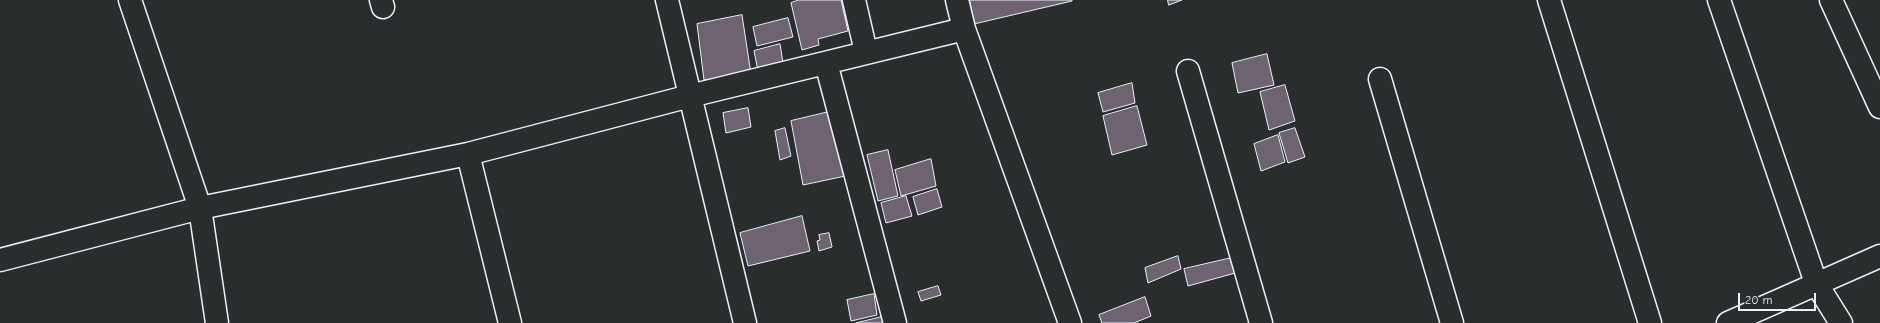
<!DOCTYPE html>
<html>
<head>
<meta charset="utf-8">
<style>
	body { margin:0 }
	#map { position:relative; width:1880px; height:323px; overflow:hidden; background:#2a2d2e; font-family:"Comic Neue",sans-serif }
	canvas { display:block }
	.scale { position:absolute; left:1738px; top:293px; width:78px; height:18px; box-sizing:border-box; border:2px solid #e8f1f8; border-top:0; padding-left:5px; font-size:12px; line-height:14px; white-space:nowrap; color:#e8f1f8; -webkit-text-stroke:3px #2a2d2e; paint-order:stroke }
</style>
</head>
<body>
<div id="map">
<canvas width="1880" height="323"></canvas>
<div class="scale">20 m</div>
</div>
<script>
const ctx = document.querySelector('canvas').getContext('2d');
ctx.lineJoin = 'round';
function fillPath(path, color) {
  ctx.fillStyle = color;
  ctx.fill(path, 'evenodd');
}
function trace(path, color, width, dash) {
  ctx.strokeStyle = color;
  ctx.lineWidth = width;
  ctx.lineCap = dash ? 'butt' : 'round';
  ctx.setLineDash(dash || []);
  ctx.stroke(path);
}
const building = new Path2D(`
	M 799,0 L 841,0 L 848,31 L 818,39 L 819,45 L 802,50 L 791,3 Z
	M 970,0 L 1072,0 L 1072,1 L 974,24 Z
	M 1168,0 L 1182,0 L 1169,5 Z
	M 742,15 L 751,74 L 704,80 L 697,24 Z
	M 788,18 L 793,37 L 757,46 L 753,27 Z
	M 780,44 L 784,69 L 759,76 L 754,51 Z
	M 1267,54 L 1274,85 L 1238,93 L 1232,63 Z
	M 1132,83 L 1135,103 L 1103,112 L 1098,93 Z
	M 1285,85 L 1295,121 L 1269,130 L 1260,92 Z
	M 1137,106 L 1147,145 L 1112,155 L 1103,116 Z
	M 748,108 L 751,127 L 726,133 L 723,113 Z
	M 829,112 L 836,146 L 844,144 L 850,175 L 803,185 L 791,121 Z
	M 785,128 L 791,156 L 780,160 L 775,131 Z
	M 1295,128 L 1305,157 L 1288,163 L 1279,133 Z
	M 1278,135 L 1285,162 L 1261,171 L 1254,144 Z
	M 888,150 L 898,196 L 878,201 L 867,155 Z
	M 931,159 L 936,186 L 901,196 L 895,170 Z
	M 937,189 L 942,207 L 918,215 L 913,197 Z
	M 906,196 L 912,216 L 886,223 L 881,203 Z
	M 802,216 L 810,251 L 748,266 L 740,233 Z
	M 829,233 L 832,247 L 819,251 L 817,241 L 820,240 L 819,235 Z
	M 1178,256 L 1181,269 L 1148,283 L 1145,268 Z
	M 1236,257 L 1239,272 L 1188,286 L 1184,269 Z
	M 938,286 L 941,295 L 921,301 L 918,292 Z
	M 874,294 L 877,315 L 851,321 L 847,300 Z
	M 1145,297 L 1151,316 L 1134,323 L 1102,323 L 1099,315 Z
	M 890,315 L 892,323 L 856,323 Z`);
fillPath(building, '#6f6372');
trace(building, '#e8f1f8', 1);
const street = new Path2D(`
	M 130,0 L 200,208 L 217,323
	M 381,0 L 383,7
	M 667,0 L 745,323
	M 854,0 L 866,52
	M 957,0 L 964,29 L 1070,323
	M 1549,0 L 1650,323
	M 1719,0 L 1816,283 L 1841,323
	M 1831,0 L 1880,107
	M 826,63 L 895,323
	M 1188,71 L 1261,323
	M 1380,79 L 1452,323
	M 468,154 L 510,323
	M 0,260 L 200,208 L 468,154 L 690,96 L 964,29
	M 1728,323 L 1880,256`);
trace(street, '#e8f1f8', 25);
trace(street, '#2a2d2e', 22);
</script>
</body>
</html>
